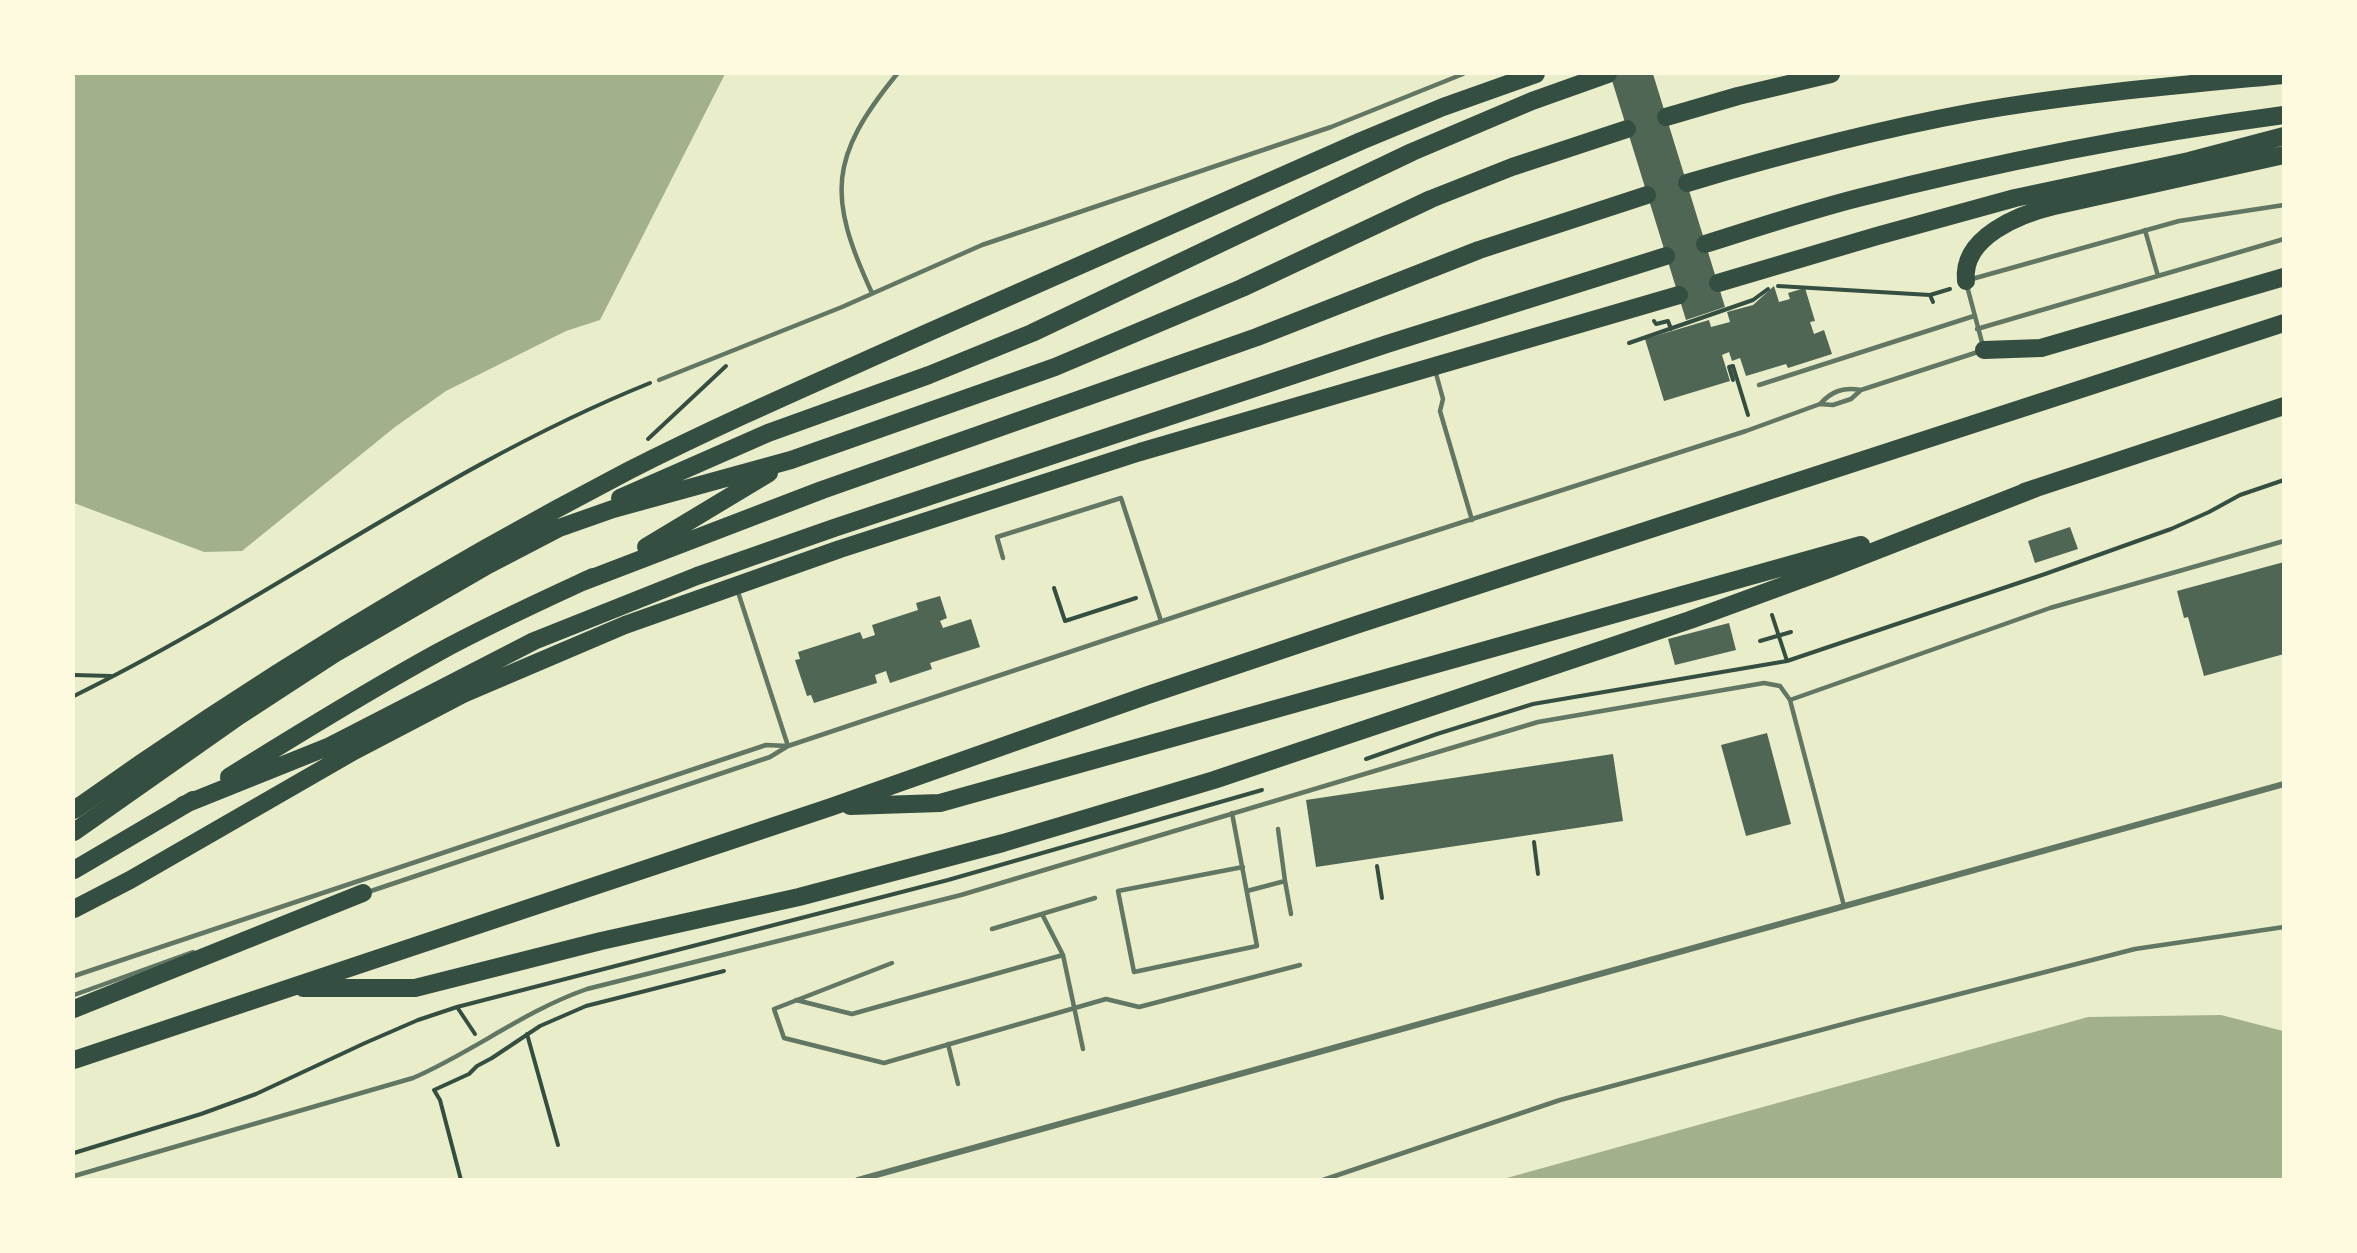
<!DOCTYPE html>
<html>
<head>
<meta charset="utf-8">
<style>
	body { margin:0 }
	#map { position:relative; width:2357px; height:1253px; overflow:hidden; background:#e9edc9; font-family:Signika,sans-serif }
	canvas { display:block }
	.frame { position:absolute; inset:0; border:75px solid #fefae0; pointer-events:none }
</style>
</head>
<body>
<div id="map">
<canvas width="2357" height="1253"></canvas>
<div class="frame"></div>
</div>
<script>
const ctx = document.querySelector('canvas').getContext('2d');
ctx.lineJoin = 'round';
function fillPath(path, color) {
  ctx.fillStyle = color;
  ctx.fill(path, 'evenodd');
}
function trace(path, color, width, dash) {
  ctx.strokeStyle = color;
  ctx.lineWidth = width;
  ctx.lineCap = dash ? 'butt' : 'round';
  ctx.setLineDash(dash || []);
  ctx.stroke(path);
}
fillPath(new Path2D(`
	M 74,74 L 725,74 L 600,320 L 566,331 L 446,391 L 395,427 L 242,551 L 204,552 L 74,503 Z
	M 2221,1015 L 2283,1031 L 2283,1179 L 1503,1179 L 2088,1017 Z`), '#a3b18a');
fillPath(new Path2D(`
	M 1610,74 L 1653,74 L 1725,307 L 1686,320 Z
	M 1774,286 L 1779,302 L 1790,299 L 1788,293 L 1805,288 L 1815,321 L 1810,322 L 1814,334 L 1824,330 L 1832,354 L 1788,368 L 1786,364 L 1746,376 L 1740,358 L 1732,361 L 1729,352 L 1722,355 L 1730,381 L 1664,401 L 1645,339 L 1709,320 L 1711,327 L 1730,322 L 1727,312 L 1753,305 Z
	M 2070,527 L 2078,549 L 2035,563 L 2028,541 Z
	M 2284,562 L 2284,654 L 2204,676 L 2188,617 L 2184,618 L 2177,591 Z
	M 940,596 L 947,618 L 940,621 L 943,628 L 971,619 L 980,647 L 930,663 L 932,669 L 890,683 L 886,671 L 875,675 L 877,683 L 814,703 L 811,695 L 807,696 L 795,660 L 800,659 L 798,652 L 860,632 L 863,639 L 875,635 L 872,625 L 918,610 L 916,603 Z
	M 1729,623 L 1736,650 L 1675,665 L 1668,639 Z
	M 1767,733 L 1791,824 L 1746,836 L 1721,745 Z
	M 1613,754 L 1623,821 L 1316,867 L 1306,800 Z`), '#4f6655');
trace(new Path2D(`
	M 1778,286 L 1930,295 L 1933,302
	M 1930,295 L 1950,289
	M 1654,321 L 1656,324 L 1668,321 L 1671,329
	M 1629,343 L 1753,300 L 1768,289
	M 1733,380 L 1729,367 L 1733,366 L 1748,415
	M 648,439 L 726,366
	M 1054,588 L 1065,621 L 1136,598
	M 1772,615 L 1787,661
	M 1760,641 L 1791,632
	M 74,675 L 111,676
	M 74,696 C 270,600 446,465 650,383
	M 1366,759 L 1437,734 L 1533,704 L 1787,661 L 2045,574 L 2171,529 L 2209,512 L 2240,495 L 2284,480
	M 1534,842 L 1538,874
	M 1377,866 L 1382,898
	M 457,1007 L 475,1034
	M 527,1034 L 558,1145
	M 74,1153 L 201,1114 L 256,1094 L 365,1043 L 418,1020 L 457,1007 L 948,880 L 1262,790
	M 461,1180 L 440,1100 L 434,1090 L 469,1074 L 477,1066 L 492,1058 L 540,1026 L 586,1006 L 724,971`), '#344e41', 4);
trace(new Path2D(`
	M 2145,230 L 2158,276
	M 1972,279 L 2179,221 L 2284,205
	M 872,293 C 827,196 829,157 897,74
	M 1977,329 L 2284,239
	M 1435,370 L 1443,399 L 1440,411 L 1472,520
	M 659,380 L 842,307 L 982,245 L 1331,127 L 1463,74
	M 1759,385 L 1974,316
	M 1820,404 C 1832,391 1843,387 1861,390
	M 1003,558 L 997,537 L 1121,498 L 1161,621
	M 737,589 L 788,746
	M 1790,700 L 2050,608 L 2284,541
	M 1232,813 L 1257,946 L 1134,972 L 1118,891 L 1243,867
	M 1285,881 L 1291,914
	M 1247,891 L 1285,881 L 1278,829
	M 368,892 L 770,757 L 788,746 L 1354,557 L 1746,431 L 1820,404 L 1833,405 L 1851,399 L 1861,390 L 1984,350 L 1967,286
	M 1042,914 L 1063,955
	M 992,929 L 1095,898
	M 892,963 L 774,1009 L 784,1038 L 884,1063 L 1106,999 L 1139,1007 L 1300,965
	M 74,976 L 766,745 L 788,746
	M 74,995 L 193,952
	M 796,1000 L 852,1014 L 1063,955 L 1083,1049
	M 948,1044 L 958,1084
	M 74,1176 L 413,1078 C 473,1052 524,1011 587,989 L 961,895 L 1538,722 L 1764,683 L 1780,686 L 1790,700 L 1844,906
	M 1323,1180 L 1560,1100 L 1862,1019 L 2135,949 L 2284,927`), '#617663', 4.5);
trace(new Path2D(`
	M 858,1180 L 2284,784`), '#617663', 6);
trace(new Path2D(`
	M 1666,117 L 1738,96 L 1831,74
	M 1687,183 C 1781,155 1876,130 1973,112 C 2075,94 2180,85 2284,75
	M 1705,244 C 1756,228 1807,211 1858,198 C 1998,162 2141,134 2284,115
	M 1966,281 C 1961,237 2020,214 2054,206 L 2284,155
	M 1718,283 L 1877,236 L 2015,198 L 2189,161 L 2284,136
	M 1984,350 L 2041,348 L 2284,277
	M 2024,492 L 2284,406
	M 620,498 L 768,433 L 929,375 L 1032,333 L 1412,152 L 1532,101 L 1608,74
	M 646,547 L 769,473
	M 582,582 L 822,490 L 1257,337 L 1479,250 L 1647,195
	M 229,777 C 298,734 366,692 437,653 C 488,625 541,601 593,577
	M 183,805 L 330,746 L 534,641 L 697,576 L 834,528 L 1387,344 L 1666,256
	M 850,806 L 940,803 L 1861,545
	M 74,810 C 250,685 436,571 628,471 C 726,421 827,378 927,333 C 1072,269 1216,205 1361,141 L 1443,107 L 1536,74
	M 74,832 L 239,716 L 334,654 L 488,565 L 559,528 L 613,509 L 791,460 L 1055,367 L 1242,288 L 1431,199 L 1512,167 L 1627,129
	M 74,870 L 193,800
	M 74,909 L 130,880 L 354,751 L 463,694 L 625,625 L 840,549 L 1140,452 L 1679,295
	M 303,988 L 415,988 L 601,941 L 799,897 L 1003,843 L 1214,780 L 1690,620 L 1829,569 L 2036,488
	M 74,1009 L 363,893
	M 74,1060 L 831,807 L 1148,695 L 1359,624 L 2284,323`), '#344e41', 18);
</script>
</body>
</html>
